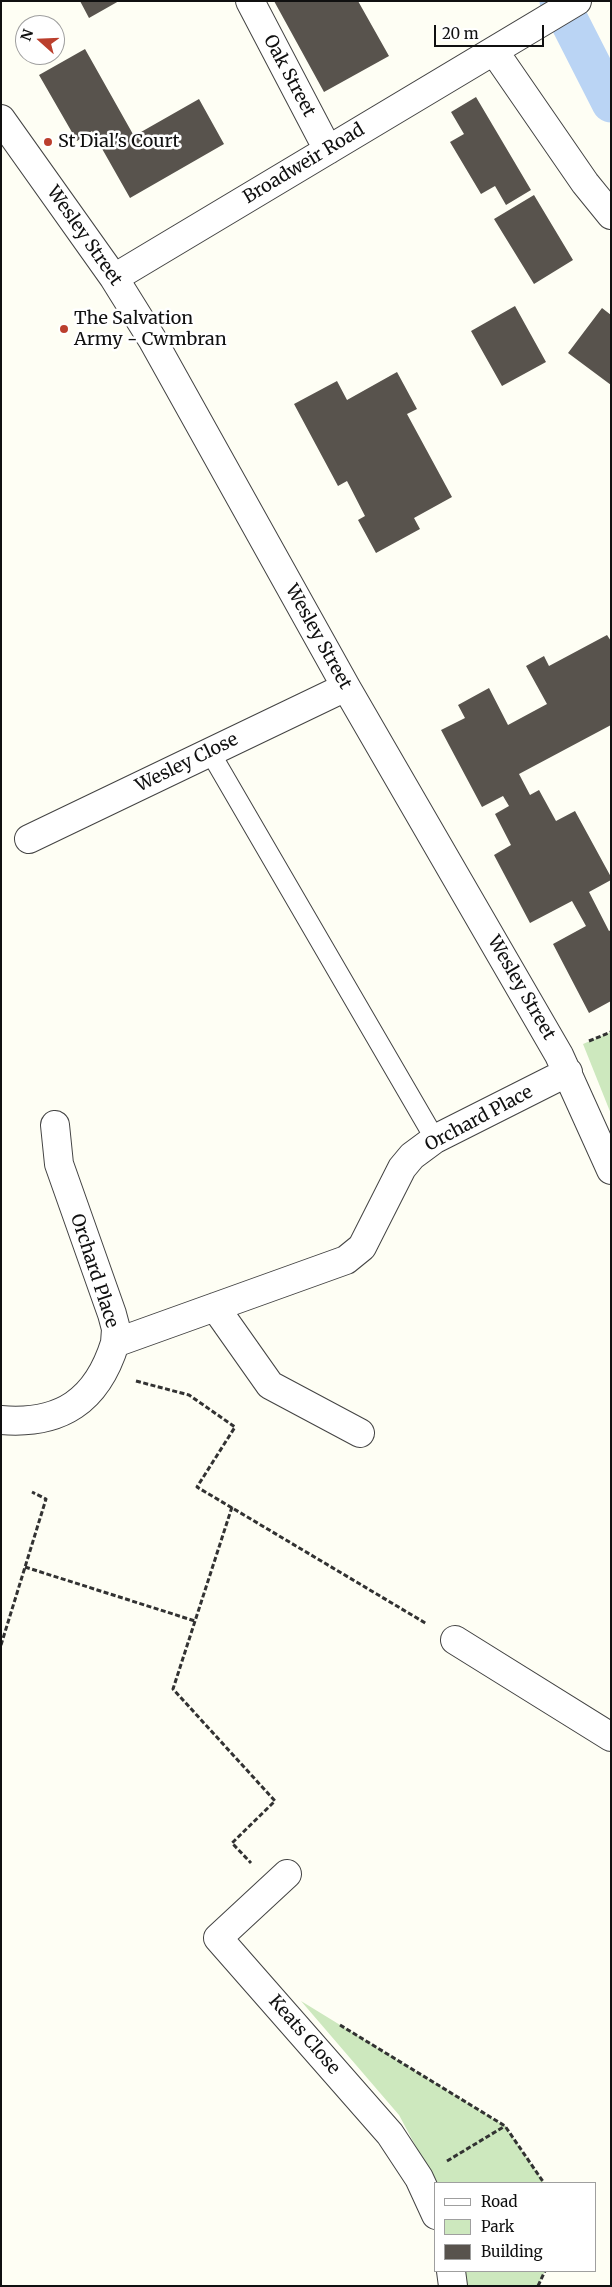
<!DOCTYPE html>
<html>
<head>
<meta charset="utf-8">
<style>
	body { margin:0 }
	#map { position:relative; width:612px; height:2287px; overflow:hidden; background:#fefef4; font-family:Merriweather,serif }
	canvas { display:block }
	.frame { position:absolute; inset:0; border:2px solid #101010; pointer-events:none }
	.legend { position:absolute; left:434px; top:2182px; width:162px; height:90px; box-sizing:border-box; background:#fff; border:1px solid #9f9f9f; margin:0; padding:6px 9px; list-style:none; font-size:15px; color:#101010 }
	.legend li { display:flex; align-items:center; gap:10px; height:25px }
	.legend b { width:25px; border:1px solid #9f9f9f }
	.north { position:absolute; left:15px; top:15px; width:50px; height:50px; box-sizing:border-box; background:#fff; border:1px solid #9f9f9f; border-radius:50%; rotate:290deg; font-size:14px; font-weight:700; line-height:20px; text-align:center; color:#101010 }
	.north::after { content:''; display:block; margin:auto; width:18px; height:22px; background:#bb3f2d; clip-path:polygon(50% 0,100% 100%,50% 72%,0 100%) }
	.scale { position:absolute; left:434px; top:25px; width:110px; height:22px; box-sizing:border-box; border:2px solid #101010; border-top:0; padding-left:6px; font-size:15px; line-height:18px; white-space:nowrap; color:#101010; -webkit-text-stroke:4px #fff; paint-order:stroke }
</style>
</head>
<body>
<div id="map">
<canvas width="612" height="2287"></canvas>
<div class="frame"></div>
<ul class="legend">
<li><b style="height:6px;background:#fff"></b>Road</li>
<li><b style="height:14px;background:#cde8be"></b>Park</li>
<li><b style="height:14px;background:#58534d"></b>Building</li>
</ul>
<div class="north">N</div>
<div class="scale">20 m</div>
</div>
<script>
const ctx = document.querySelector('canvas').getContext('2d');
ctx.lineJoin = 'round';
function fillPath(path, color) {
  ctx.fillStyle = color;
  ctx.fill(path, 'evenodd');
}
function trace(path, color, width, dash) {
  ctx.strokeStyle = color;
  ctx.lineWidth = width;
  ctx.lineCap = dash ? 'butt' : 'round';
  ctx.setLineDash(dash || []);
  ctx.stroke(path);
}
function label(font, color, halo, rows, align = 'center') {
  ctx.font = font + ' Merriweather,serif';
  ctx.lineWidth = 5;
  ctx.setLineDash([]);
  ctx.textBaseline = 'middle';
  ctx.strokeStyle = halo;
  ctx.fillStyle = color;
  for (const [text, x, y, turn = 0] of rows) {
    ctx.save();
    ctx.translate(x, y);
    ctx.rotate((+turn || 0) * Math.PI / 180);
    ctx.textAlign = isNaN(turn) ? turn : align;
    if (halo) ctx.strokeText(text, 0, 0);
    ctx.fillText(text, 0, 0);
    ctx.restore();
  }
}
fillPath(new Path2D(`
	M 611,1032 L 611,1114 L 583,1044 Z
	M 301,2001 L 505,2126 L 544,2183 L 436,2184 L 399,2115 Z
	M 461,2271 L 545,2271 L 538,2286 L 463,2286 Z`), '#cde8be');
trace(new Path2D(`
	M 559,1 L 611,103`), '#bad4f4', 39);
fillPath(new Path2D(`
	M 80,1 L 119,1 L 89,18 Z
	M 274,1 L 358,1 L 389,56 L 324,92 Z
	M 85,49 L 134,136 L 199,99 L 224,144 L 130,198 L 92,131 L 77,141 L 39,75 Z
	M 476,97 L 531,190 L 506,205 L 495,186 L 481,194 L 450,142 L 464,134 L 451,112 Z
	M 534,195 L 573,260 L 534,284 L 494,219 Z
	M 515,306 L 546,362 L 502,386 L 471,331 Z
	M 602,308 L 611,315 L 611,385 L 568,353 Z
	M 397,372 L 417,409 L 407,414 L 452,497 L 414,518 L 420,529 L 376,553 L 358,520 L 365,516 L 347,481 L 338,486 L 294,404 L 337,381 L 347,400 Z
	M 607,635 L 611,641 L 611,725 L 519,774 L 530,795 L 539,790 L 556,821 L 575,811 L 611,877 L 611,880 L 589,892 L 609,931 L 611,930 L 611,1001 L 589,1013 L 553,944 L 586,926 L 572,901 L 530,923 L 494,855 L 511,845 L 495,814 L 509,806 L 503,796 L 482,807 L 441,730 L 465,718 L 458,705 L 489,688 L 508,725 L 547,704 L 526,666 L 544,656 L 549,666 Z`), '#58534d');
const service = new Path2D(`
	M 210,752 L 435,1139`);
const minor = new Path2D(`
	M 250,1 L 328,150
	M 494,51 L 585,183 L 611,215
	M 1,119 L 114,278 L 152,339 L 346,687 L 559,1055 L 611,1170
	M 114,278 L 577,1
	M 29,839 L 346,687
	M 55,1125 L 59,1164 L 112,1314 L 116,1329 L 115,1343 L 346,1260 L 362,1247 L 402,1168 L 412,1156 L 435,1139 L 568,1072
	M 215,1307 L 270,1385 L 360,1433
	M 1,1420 C 61,1425 97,1401 115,1343
	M 455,1640 L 611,1737
	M 287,1874 L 218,1938 L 390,2134 L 419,2178 L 436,2215
	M 451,2271 L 453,2286`);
trace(service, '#434343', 21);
trace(minor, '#434343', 30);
trace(new Path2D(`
	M 589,1041 L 611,1032
	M 136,1381 L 189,1395 L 235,1427 L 197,1487 L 427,1624
	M 232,1507 L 173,1689 L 275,1801 L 232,1843 L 251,1863
	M 25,1567 L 195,1621
	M 1,1645 L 46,1499 L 32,1492
	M 340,2025 L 505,2126 L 544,2183
	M 447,2161 L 505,2126
	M 538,2286 L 545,2271`), '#323232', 3, [5, 2.5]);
trace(service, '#fff', 19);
trace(minor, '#fff', 28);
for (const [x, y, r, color] of [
	[48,142,5,"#bb3f2d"],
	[64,329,5,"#bb3f2d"]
]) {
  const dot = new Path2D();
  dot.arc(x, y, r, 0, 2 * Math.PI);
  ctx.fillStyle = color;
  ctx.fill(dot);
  trace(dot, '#fff', 2);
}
label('18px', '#101010', '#fff', [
	["Oak Street",289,76,62],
	["Broadweir Road",304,164,-31],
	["Wesley Street",84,236,55],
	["Wesley Street",318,637,61],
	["Wesley Close",187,763,-26],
	["Wesley Street",521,988,60],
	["Orchard Place",479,1119,-28],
	["Orchard Place",94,1271,72],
	["Keats Close",304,2035,49]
]);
label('18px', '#101010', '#fff', [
	["St Dial's Court",58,142],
	["The Salvation",74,319],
	["Army - Cwmbran",74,340]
], 'left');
</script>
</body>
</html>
